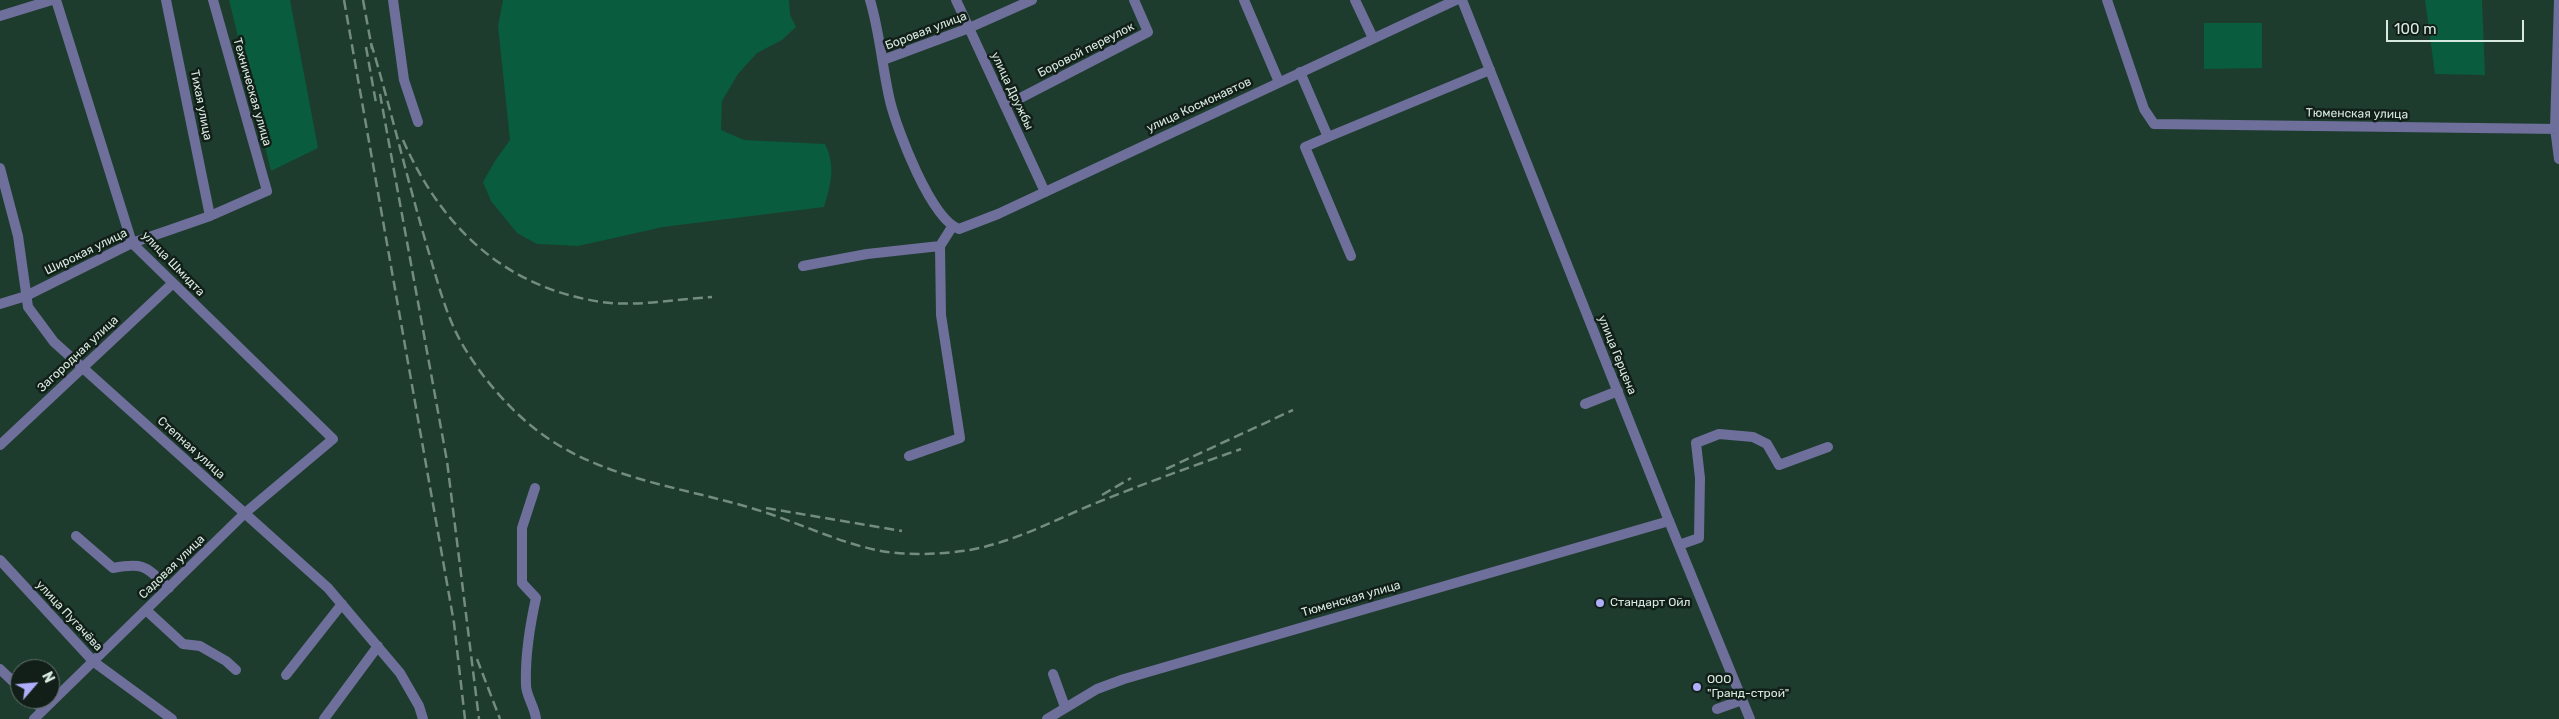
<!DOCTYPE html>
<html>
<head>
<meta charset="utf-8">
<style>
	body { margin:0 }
	#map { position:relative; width:2559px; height:719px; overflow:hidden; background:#1d3c2d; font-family:Rubik,sans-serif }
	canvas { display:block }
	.north { position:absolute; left:10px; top:659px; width:50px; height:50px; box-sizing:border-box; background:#121f19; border:1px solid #617069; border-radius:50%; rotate:63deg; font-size:14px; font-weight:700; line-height:20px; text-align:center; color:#d8eae0 }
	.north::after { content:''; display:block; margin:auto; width:18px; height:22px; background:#afaefa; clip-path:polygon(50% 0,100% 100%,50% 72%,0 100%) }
	.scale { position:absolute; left:2386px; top:20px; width:138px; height:22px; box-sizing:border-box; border:2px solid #d8eae0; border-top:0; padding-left:6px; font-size:15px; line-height:18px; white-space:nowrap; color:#d8eae0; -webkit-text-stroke:4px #121f19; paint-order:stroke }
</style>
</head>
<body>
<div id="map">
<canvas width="2559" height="719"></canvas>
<div class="north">N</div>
<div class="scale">100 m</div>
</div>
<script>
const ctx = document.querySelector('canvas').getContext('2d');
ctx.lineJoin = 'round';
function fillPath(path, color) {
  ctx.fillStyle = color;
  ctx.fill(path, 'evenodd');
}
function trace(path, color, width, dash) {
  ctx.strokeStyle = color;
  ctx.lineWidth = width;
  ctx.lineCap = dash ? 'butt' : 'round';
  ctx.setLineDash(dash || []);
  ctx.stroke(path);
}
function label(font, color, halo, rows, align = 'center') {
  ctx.font = font + ' Rubik,sans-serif';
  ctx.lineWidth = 5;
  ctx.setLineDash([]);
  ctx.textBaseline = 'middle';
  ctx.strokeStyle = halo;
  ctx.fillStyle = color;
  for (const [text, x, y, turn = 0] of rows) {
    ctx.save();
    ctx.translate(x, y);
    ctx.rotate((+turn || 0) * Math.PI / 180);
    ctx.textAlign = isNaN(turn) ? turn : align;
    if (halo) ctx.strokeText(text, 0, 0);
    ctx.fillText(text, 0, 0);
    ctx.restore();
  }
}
fillPath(new Path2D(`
	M 229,0 L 290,0 L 318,148 L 271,171 Z
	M 503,0 L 789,0 L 790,15 L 796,27 L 782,40 L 757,53 L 738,74 L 722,101 L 721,130 L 744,140 L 825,144 C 836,167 831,184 824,207 L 663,227 L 578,246 L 537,244 L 517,233 L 491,201 L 483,182 L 495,161 L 510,140 L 498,26 Z
	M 2425,0 L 2482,0 L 2485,75 L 2435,74 Z
	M 2204,23 L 2262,23 L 2262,68 L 2204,69 Z`), '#095c3e');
trace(new Path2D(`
	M 166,0 L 210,216
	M 393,0 L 404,80 L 418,122
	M 956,0 L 1045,192
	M 1244,0 L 1279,82
	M 2107,0 L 2144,109 L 2154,124 L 2559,129
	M 2559,0 L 2555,128 L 2559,159
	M 0,16 L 52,0
	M 883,60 L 969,28 L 1032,0
	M 1300,72 L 1328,137 L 1490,70
	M 1005,106 L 1148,32 L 1134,0
	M 1328,137 L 1305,147 L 1351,256
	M 0,168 L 18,236 L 28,307 L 54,342 L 328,588 L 400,673 L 419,706 L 423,719
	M 803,266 L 867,254 L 940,246 L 952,227
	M 0,304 L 26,296 L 132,243 L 210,216 L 267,191 L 213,0
	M 1585,404 L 1618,391
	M 0,445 L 173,283
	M 909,456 L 960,438 L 941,315 L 940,246
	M 535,488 L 522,528 L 522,583 L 536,598 C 530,625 525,657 526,685 C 526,696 535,707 536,719
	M 1669,521 L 1750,719
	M 76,536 L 113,568 C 145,562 146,567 169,588
	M 1679,545 L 1699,538 L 1700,478 L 1696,443 L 1719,434 L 1753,437 L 1767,444 L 1779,465 L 1828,447
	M 0,560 L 94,662 L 172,719
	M 146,610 L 183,644 L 200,646 L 226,661 L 236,670
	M 0,669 L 20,688
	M 1053,674 L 1065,707
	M 286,675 L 342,604
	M 32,699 L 43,710
	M 1717,709 L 1742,700
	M 34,719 L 245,513 L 333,439 L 132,243 L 56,0
	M 324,719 L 378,646`), '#6f6f9b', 10);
trace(new Path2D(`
	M 870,0 C 880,33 882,67 890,101 C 897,130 931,219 959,229 L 998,214 L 1456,0
	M 1355,0 L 1373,38
	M 1047,719 L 1097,689 L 1124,679 L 1669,521 L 1462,0`), '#6f6f9b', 10);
trace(new Path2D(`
	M 344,0 L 454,623 L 465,719
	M 363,0 L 372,49
	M 371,43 C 392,113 408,183 429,253 C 438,283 446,315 461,342 C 483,380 515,417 552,441 C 615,482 694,489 764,512 C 804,525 840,543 881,551 C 909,556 942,554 970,550 C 1013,542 1051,522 1091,505 C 1140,485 1190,467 1241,449
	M 366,47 L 376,103
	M 380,94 L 447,461 L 479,719
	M 403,140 C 441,227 505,288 602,302 C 637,307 677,299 712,297
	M 1166,469 L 1293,410
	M 1102,495 L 1131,478
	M 766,508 L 902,531
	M 477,659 L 500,719`), '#738c7f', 2.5, [10, 5]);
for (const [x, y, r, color] of [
	[1600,603,5,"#afaefa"],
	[1697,687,5,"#afaefa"]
]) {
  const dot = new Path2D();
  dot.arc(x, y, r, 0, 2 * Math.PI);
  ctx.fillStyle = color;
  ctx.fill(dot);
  trace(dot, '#121f19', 2);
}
label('12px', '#d8eae0', '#121f19', [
	["Боровая улица",926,31,-21],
	["Боровой переулок",1086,50,-27],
	["улица Дружбы",1012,91,65],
	["Техническая улица",252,92,74],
	["Тихая улица",201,105,79],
	["улица Космонавтов",1199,105,-25],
	["Тюменская улица",2357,114,1],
	["Широкая улица",86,252,-26],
	["улица Шмидта",173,264,46],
	["Загородная улица",78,354,-43],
	["улица Герцена",1617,355,68],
	["Степная улица",191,448,42],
	["Садовая улица",172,567,-44],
	["Тюменская улица",1351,599,-16],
	["улица Пугачёва",69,616,47]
]);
label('12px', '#d8eae0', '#121f19', [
	["Стандарт Ойл",1610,603],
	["ООО",1707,680],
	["\"Гранд-строй\"",1707,694]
], 'left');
</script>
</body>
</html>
